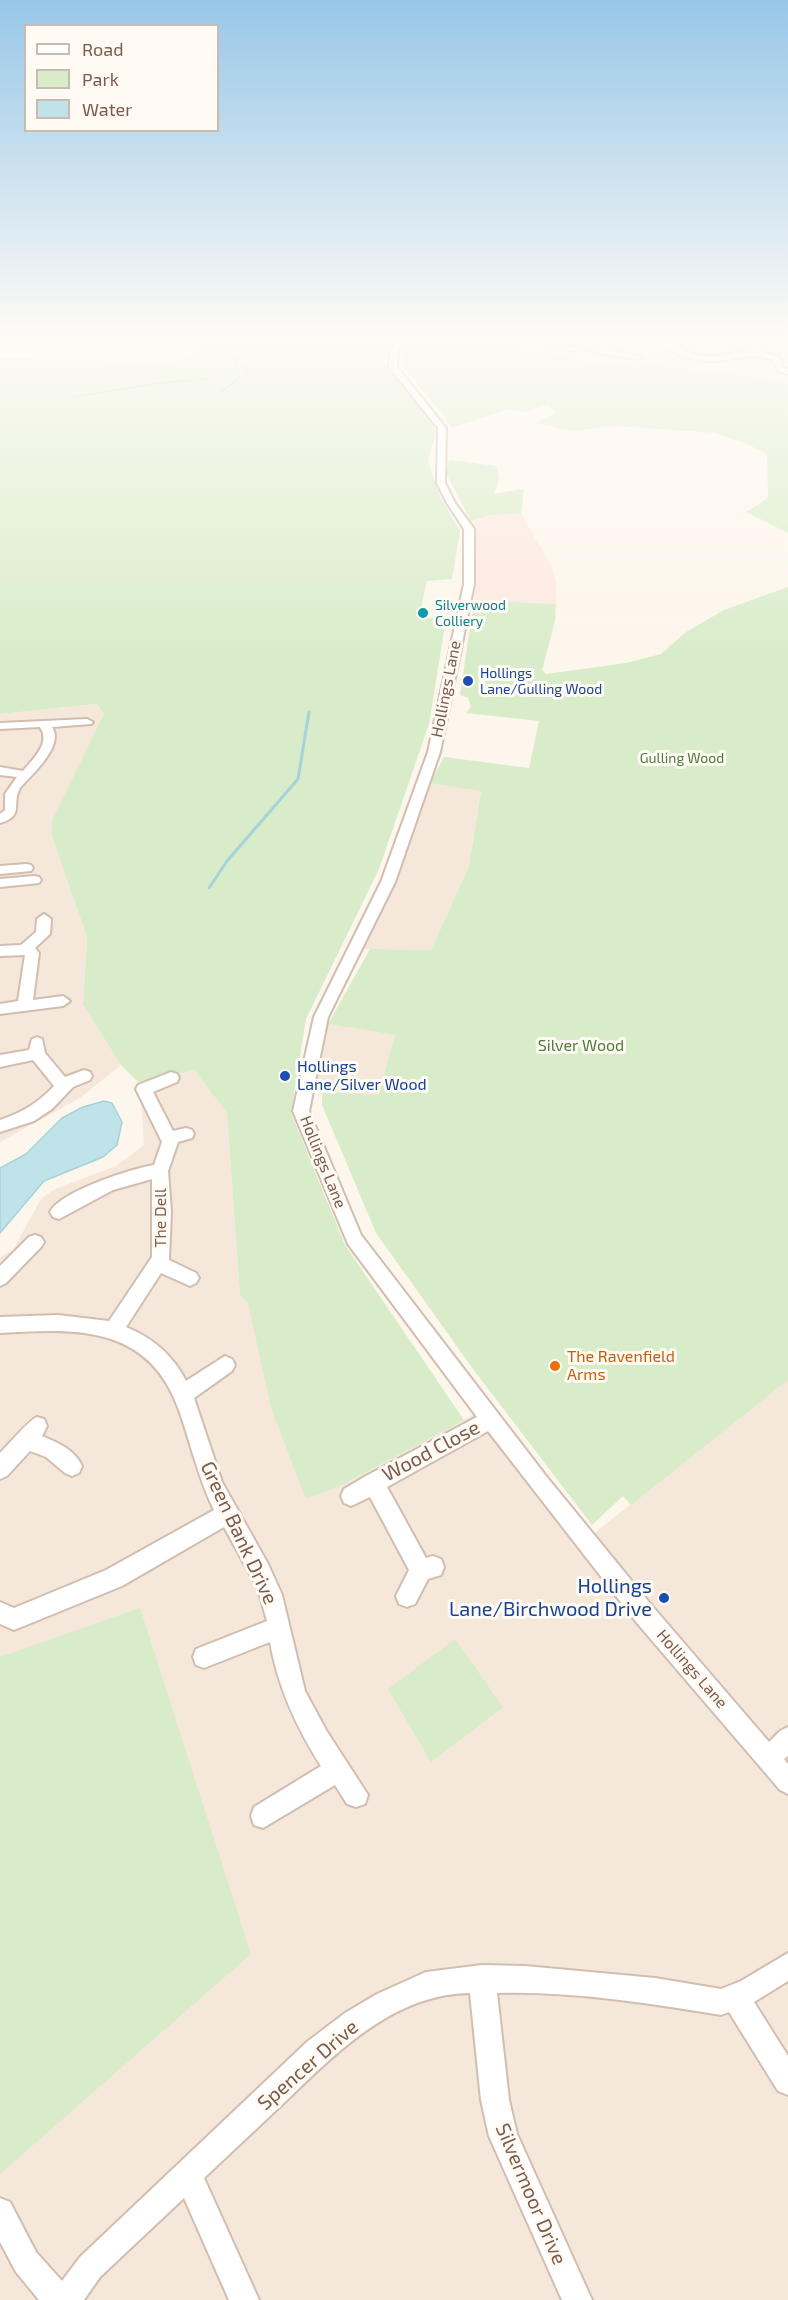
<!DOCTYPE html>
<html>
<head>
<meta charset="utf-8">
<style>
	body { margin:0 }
	#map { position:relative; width:788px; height:2300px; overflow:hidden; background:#fdf6ec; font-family:"Exo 2",sans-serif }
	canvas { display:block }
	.legend { position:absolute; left:24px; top:24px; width:195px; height:108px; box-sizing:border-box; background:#fffaf3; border:2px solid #cabbb1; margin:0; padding:8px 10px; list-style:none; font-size:18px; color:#7a5c4d }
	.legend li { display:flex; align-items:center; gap:12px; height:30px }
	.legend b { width:30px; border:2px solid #cabbb1 }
</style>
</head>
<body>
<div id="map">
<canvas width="788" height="2300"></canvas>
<ul class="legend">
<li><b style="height:8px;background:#fff"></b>Road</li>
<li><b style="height:16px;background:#d8ecc9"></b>Park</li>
<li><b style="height:16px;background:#bfe3e8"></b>Water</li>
</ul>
</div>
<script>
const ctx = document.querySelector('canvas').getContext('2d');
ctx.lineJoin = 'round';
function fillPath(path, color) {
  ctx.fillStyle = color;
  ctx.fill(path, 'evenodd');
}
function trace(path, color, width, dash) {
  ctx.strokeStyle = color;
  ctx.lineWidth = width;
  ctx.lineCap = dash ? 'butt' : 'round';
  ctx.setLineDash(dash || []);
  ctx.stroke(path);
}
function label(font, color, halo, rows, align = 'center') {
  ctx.font = font + ' "Exo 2",sans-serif';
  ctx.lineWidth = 6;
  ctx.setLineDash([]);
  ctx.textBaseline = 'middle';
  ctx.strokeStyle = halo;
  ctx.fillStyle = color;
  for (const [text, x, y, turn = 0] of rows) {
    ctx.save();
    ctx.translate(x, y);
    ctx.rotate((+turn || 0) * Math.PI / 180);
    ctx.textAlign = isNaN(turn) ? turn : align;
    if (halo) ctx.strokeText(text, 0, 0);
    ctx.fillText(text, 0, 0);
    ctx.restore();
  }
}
fillPath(new Path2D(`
	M 499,336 L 788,336 L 788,383 L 715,371 L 646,365 L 630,365 L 630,363 L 544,352 L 512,343 Z
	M 96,704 L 104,714 L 53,820 L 52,837 L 87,937 L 83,1005 L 121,1065 L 80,1098 L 0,1142 L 0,714 Z
	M 430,783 L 481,790 L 469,866 L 431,950 L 355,949 Z
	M 328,1024 L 395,1035 L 378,1095 L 305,1091 Z
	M 194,1070 L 227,1113 L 240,1295 L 248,1304 L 306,1499 L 340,1486 L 484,1409 L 588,1538 L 788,1380 L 788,2300 L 0,2300 L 0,1257 L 13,1250 L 41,1199 L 53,1190 L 116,1166 L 144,1145 L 140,1084 Z`), '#f5e8da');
fillPath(new Path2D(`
	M 521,514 L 552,566 L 556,581 L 556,604 L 474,600 L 471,521 L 491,515 Z`), '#fde8e0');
fillPath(new Path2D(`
	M 198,336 L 394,336 L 382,357 L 387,368 L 432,421 L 436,432 L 428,461 L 440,497 L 460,531 L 452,579 L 427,581 L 419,617 L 446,619 L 429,724 L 379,869 L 306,1019 L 291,1113 L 345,1245 L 464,1420 L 340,1486 L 306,1499 L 272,1411 L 248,1304 L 240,1295 L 227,1113 L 194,1070 L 140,1084 L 121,1065 L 83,1005 L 87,937 L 52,837 L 52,820 L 104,714 L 96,704 L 0,714 L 0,357 L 166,362 L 193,356 Z
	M 406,336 L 499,336 C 531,356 593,361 631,363 L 631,365 L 646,365 L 715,371 L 788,383 L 788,533 L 746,512 L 768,498 L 767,454 L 747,444 L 715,433 L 617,426 L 571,431 L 535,423 L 557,412 L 548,405 L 525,412 L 508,409 L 451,428 L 444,415 L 404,369 L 401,346 Z
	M 449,460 L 497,466 L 499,480 L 494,494 L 524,489 L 521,514 L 491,515 L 471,521 L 446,473 Z
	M 788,587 L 788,1380 L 631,1505 L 623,1496 L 592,1525 L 473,1369 L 376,1233 L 322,1105 L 322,1092 L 378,1095 L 395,1035 L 328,1024 L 370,949 L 431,950 L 469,866 L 481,791 L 430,783 L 444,757 L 529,768 L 539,721 L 466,713 L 471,706 L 468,698 L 460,695 L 474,600 L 556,604 L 555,621 L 542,670 L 546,674 L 626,663 L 661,654 L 686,632 L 724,610 Z
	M 140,1608 L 251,1954 L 0,2174 L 0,1657 Z
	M 455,1639 L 503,1707 L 431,1762 L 388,1689 Z`), '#d8ecc9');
const water = new Path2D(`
	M 104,1101 L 112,1103 L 122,1122 L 117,1145 L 103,1157 L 44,1181 L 0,1233 L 0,1168 L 26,1154 L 62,1118 L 83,1107 Z`);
fillPath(water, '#bfe3e8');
trace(water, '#a5d3da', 1.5);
trace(new Path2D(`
	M 259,362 L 292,336
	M 241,367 L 235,363 L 236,361 L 263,336
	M 222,391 L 249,371 L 244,368
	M 74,397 L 154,384 L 211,378`), '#a5d3da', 1.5);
trace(new Path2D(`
	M 209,888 L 227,861 L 298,779 L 309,712`), '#a5d3da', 3);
const minor = new Path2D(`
	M 397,336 L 403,336 L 398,351 L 397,367 L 446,428 L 445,483 L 455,503 L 474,529 L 474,584 L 440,752 L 395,882 L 328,1017 L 309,1111 L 361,1235 L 546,1476 L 653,1607 L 769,1742 L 780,1731 L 788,1727 L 788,1756 L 784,1759 L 788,1764 L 788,1794 L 780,1790 L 637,1623 L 488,1431 L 387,1487 L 426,1558 L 433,1556 L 441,1559 L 444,1567 L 441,1575 L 428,1579 L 415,1604 L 407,1607 L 399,1604 L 396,1596 L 409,1570 L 370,1497 L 351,1506 L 344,1503 L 341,1496 L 344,1489 L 366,1476 L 477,1417 L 348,1244 L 293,1111 L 314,1017 L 381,882 L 428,752 L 464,584 L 464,529 L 447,503 L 437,483 L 438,428 L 389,367 L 390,351 Z
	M 592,336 L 600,336 L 589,345 L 642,357 L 638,359 L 613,356 L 589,349 L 571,351 L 532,341 L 535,339 L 571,347 L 582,346 L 584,341 Z
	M 653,336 C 668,336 680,351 696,355 C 715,360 733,351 753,351 L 753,347 L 747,336 L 753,336 L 761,347 L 760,351 L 779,357 L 784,368 L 788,369 L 788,374 L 778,371 L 773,360 C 753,352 738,359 717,361 C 694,363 668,352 653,336 Z
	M 87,719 L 93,722 L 91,724 L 52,727 C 65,746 31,775 20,788 C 11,804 25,816 0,823 L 0,814 L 5,810 L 5,794 L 17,777 L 0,775 L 0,767 L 23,771 C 33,759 51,743 40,727 L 0,729 L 0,723 Z
	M 26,864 L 31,865 L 33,868 L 31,871 L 0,874 L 0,866 Z
	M 34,876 L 39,877 L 41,880 L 39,883 L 0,887 L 0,879 Z
	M 44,914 L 51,919 L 50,934 L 35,948 L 39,953 L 33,1000 L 63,996 L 70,1001 L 63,1006 L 0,1014 L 0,1004 L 18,1001 L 25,955 L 0,956 L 0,946 L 21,945 L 36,932 L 37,919 Z
	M 37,1037 L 42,1039 L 45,1053 L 65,1077 L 84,1070 L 90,1072 L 92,1076 L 90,1080 L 73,1087 L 52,1109 L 34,1121 L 0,1132 L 0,1120 C 23,1112 38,1103 54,1086 L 33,1060 L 0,1067 L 0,1055 L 29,1050 L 32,1039 Z
	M 171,1072 L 177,1074 L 179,1078 L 177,1082 L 153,1092 L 173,1131 L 186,1128 L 192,1130 L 194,1134 L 192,1138 L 178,1142 L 168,1171 L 171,1211 L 169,1260 L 196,1273 L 199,1278 L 196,1283 L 190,1286 L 161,1273 L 126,1327 C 153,1338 173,1355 186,1381 L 225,1356 L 232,1359 L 235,1365 L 232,1371 L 194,1398 L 222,1482 L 268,1564 L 282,1595 L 305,1691 L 326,1730 L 368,1795 L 365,1804 L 356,1807 L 347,1804 L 335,1785 L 263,1828 L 254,1825 L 251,1816 L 254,1807 L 321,1766 C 296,1727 278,1687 270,1642 L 204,1668 L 196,1665 L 193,1657 L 196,1649 L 267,1621 L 258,1589 L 224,1527 L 122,1586 L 14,1630 L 0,1624 L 0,1602 L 14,1608 L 106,1570 L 214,1510 C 198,1478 191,1444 179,1410 C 149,1325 77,1328 0,1333 L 0,1317 L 58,1315 L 109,1321 L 152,1257 L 152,1179 L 113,1190 L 59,1219 L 53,1217 L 50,1212 C 61,1191 131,1169 154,1165 L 162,1142 L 136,1089 L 138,1085 Z
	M 35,1235 L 41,1237 L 44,1242 L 41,1247 L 6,1283 L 0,1286 L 0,1266 L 29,1237 Z
	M 37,1417 L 44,1419 L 47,1426 L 42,1436 C 57,1442 75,1450 82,1466 L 79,1473 L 72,1476 L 65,1473 L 46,1457 L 30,1451 L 7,1476 L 0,1479 L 0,1453 C 8,1445 29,1420 37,1417 Z
	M 788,1953 L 788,1981 L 754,2002 L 788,2056 L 788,2095 L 778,2091 L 729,2012 L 721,2015 C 647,2003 571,1991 497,1993 L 509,2100 L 517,2134 L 592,2300 L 562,2300 L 489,2136 L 481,2100 L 470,1993 C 395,1994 339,2050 288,2099 C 260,2125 232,2152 204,2178 L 259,2300 L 229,2300 L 184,2198 L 100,2277 L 84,2300 L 39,2300 L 16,2272 L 0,2242 L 0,2198 L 10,2202 L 36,2252 L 62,2281 L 80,2257 L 308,2041 L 345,2013 L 377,1994 L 426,1972 L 482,1965 L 525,1966 L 655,1978 L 721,1989 L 741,1981 Z`);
trace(minor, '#d1beb0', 4);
fillPath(minor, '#fff');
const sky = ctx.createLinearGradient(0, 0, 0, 658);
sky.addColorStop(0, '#97c7e8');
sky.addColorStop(0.51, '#fefbf6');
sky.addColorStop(1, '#fefbf600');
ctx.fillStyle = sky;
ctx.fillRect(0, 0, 788, 658);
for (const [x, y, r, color] of [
	[423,613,6,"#0f9aa8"],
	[468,681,6,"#1a4fb4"],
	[285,1076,6,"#1a4fb4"],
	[555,1366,6,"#e8710a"],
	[664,1598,6,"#1a4fb4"]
]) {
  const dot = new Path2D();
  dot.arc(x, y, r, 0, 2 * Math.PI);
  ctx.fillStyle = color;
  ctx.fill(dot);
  trace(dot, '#fffaf3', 2);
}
label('14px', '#0d838f', '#fffaf3', [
	["Silverwood",435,605],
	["Colliery",435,621]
], 'left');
label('14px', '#164399', '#fffaf3', [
	["Hollings",480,673],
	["Lane/Gulling Wood",480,689]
], 'left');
label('14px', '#537a41', '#fffaf3', [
	["Gulling Wood",682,758]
]);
label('16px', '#7a5c4d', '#fffaf3', [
	["Hollings Lane",446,689,-79],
	["Hollings Lane",323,1162,68],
	["The Dell",161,1218,-90],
	["Hollings Lane",692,1669,49]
]);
label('16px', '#537a41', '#fffaf3', [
	["Silver Wood",581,1046]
]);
label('16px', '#164399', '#fffaf3', [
	["Hollings",297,1067],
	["Lane/Silver Wood",297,1085]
], 'left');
label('16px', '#c56008', '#fffaf3', [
	["The Ravenfield",567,1357],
	["Arms",567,1375]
], 'left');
label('20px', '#7a5c4d', '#fffaf3', [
	["Wood Close",431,1451,-28],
	["Green Bank Drive",239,1533,65],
	["Spencer Drive",308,2065,-41],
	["Silvermoor Drive",531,2194,67]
]);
label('20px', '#164399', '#fffaf3', [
	["Hollings",652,1586],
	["Lane/Birchwood Drive",652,1609]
], 'right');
</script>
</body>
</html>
